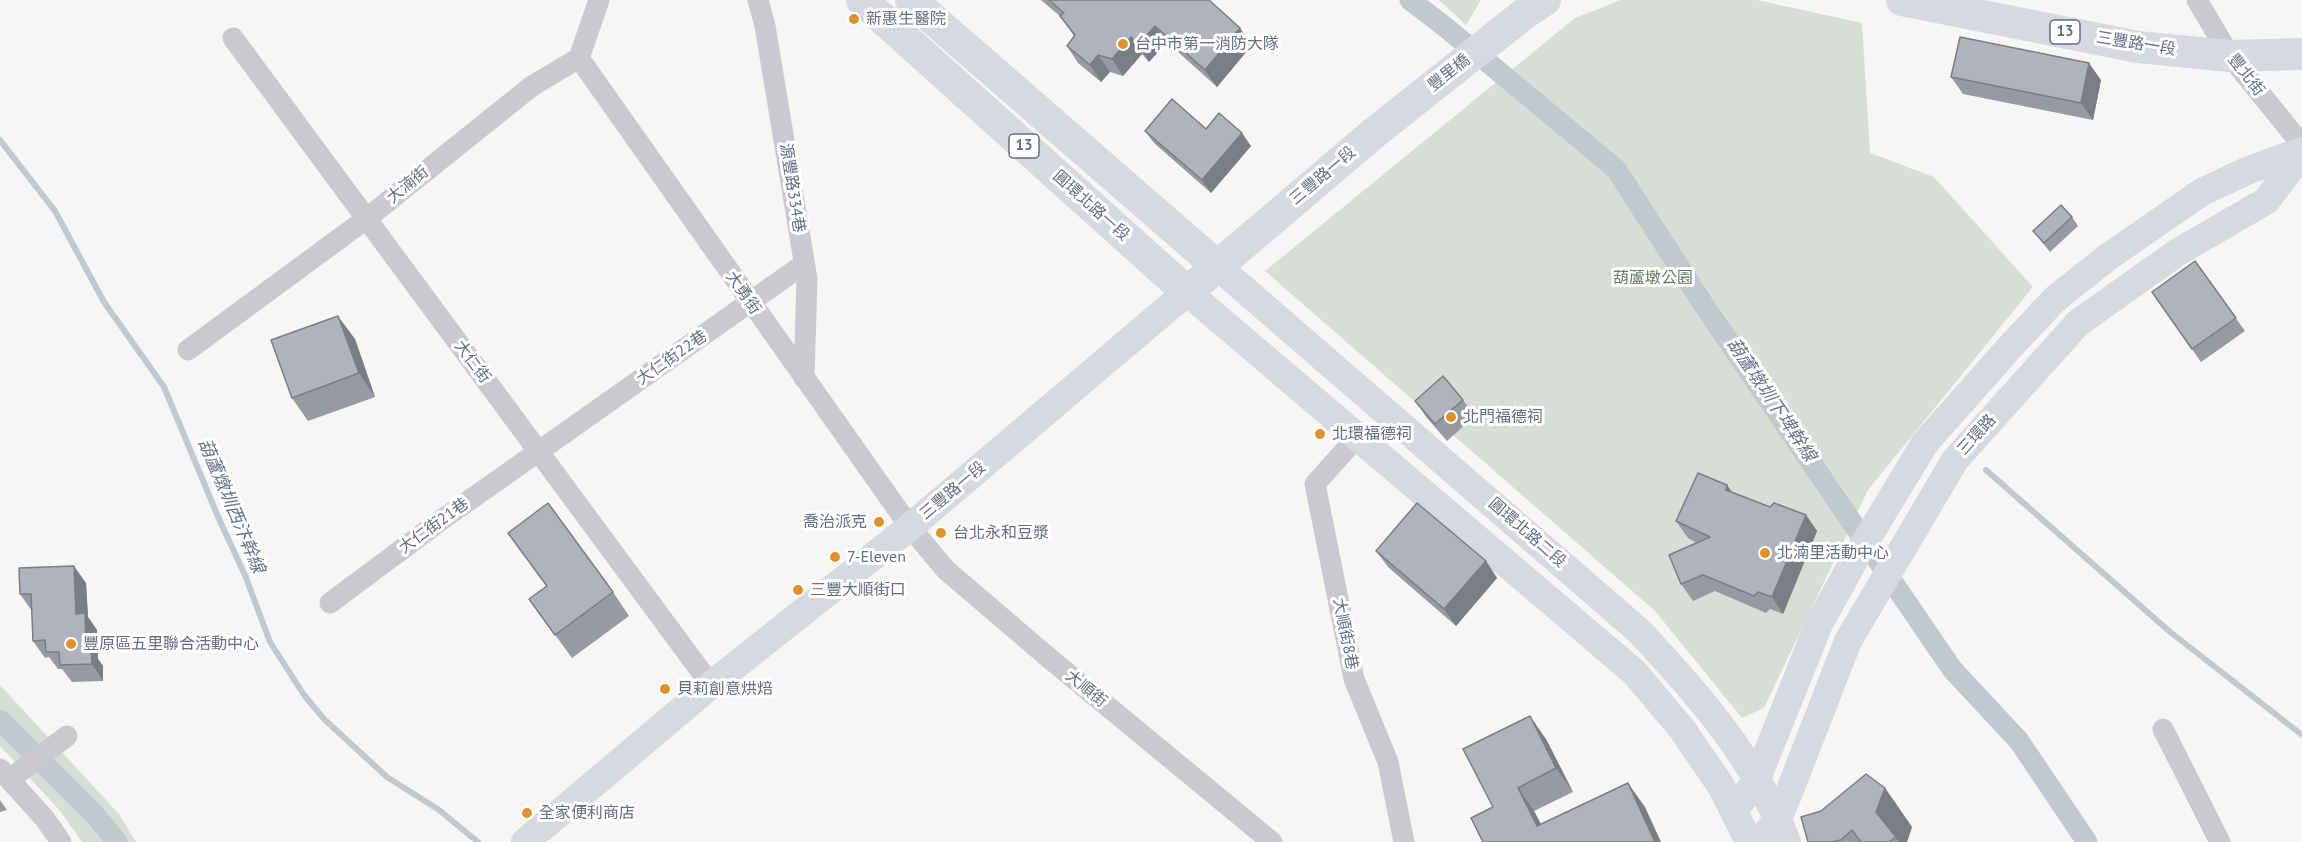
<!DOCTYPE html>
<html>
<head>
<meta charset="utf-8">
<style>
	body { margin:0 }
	canvas { display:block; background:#f6f7f4 }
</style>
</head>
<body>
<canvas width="2302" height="842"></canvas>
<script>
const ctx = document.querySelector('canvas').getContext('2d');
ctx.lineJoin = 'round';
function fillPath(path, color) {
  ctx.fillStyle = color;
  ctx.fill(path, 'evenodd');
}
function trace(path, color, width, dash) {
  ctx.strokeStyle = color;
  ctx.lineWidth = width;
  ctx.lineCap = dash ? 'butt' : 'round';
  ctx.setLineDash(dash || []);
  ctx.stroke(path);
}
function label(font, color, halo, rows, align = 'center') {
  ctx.font = font + ' "PT Sans","Noto Sans TC",sans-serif';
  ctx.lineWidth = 6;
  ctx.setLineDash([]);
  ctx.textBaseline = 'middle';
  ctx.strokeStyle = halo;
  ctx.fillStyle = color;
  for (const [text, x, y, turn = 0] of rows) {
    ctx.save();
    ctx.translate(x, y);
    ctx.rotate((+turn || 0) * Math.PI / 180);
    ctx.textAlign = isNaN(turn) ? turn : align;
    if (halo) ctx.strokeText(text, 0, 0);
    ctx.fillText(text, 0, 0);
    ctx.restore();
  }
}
fillPath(new Path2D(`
	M 1439,0 L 1481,0 L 1466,25 Z
	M 1621,0 L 1757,0 L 1862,23 L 1870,153 L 1934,177 L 2033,287 L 1868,490 L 1764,708 L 1742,718 L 1655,611 L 1265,271 L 1575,18 Z
	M 0,685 L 119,814 L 136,842 L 82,842 L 61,812 L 0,746 Z`), '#d6ded5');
trace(new Path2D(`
	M 0,140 L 55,211 L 104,302 L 164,387 L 219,519 L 245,575 L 270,642 L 304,695 L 324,719 L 387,777 L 439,810 L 478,842
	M 1986,470 L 2169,631 L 2302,735`), '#c2c8d0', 6);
trace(new Path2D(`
	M 1410,0 L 1444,26 L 1616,169 L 1701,301 L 1952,669 L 2019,741 L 2087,842
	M 0,720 L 96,816 L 117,842`), '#c2c8d0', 21);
trace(new Path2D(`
	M 758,0 L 765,26 L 807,279 L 804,378
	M 2197,0 L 2230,56 L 2302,145
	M 233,38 L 711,685
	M 579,58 L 910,527 L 946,570 L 1049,658 L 1272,842
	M 188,350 L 366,219 L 532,86 L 579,58 L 599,0
	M 1358,436 L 1315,484 L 1354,679 L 1388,762 L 1404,842
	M 330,603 L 440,521 L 804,264
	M 2163,729 L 2220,842
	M 0,769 L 45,819 L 61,842
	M 10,779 L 67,736`), '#c9cacf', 21);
trace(new Path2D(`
	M 1217,266 L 1639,631 C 1699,695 1756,760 1787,842
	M 1734,811 L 1756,781 L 1819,624 L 1856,557 L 1925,443 L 2010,347 L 2055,299 L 2108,257 L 2202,192 L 2249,170 L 2302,151
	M 525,842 L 711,685 L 910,527 L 1187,292 L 1634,672 L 1682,729 L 1721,786 L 1749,842
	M 1760,842 L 1778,818 L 1788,795 L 1848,641 L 1955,460 L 2078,323 L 2178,252 L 2266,201 L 2302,154`), '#d6d9df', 28);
trace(new Path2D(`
	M 862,0 L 1187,292 L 1374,133 L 1524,14 L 1545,0
	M 911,0 L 1217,266
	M 1902,0 L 2138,47 L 2230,56 L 2302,54`), '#d6d9df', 32);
fillPath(new Path2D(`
	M 1041,0 L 1209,0 L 1252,45 L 1217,87 L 1167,42 L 1149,62 L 1142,54 L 1123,76 L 1110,72 L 1101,82 L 1078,63 L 1067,46 L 1074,36 L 1061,17 Z
	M 1951,77 L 2101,80 L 2093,120 L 1963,94 Z
	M 1206,129 L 1251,146 L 1211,193 L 1154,143 L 1145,131 Z
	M 2072,217 L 2078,226 L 2050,252 L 2033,231 Z
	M 2195,261 L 2245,331 L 2201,362 L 2152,292 Z
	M 355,339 L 375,397 L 308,421 L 292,398 Z
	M 1463,400 L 1475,416 L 1447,441 L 1427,418 L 1415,401 Z
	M 1732,492 L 1770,507 L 1806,515 L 1817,531 L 1783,614 L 1770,609 L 1766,613 L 1715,591 L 1693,601 L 1681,584 L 1697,543 L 1688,538 L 1676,521 Z
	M 508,533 L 613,592 L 629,616 L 572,658 L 529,599 L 546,586 Z
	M 1376,551 L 1486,561 L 1497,578 L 1456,626 L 1388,567 Z
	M 86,583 L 88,617 L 97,630 L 98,659 L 103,666 L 103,681 L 72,682 L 62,669 L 58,669 L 49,657 L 45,658 L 33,641 L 32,611 L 20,594 Z
	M 1546,739 L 1573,792 L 1534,811 L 1541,824 L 1645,807 L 1483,842 Z
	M 1885,788 L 1912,827 L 1907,842 L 1808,842 Z
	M 0,800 L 7,810 L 0,812 Z`), '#979aa2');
fillPath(new Path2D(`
	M 1155,26 L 1167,42 L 1149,62 L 1138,45 Z
	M 1240,28 L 1252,45 L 1217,87 L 1205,70 Z
	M 1131,37 L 1142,54 L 1123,76 L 1112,59 Z
	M 1098,55 L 1110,72 L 1101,82 L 1090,65 Z
	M 2089,63 L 2101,80 L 2093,120 L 2081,103 Z
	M 1242,133 L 1251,146 L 1211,193 L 1202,180 Z
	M 338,316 L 355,339 L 375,397 L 359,373 Z
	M 1727,485 L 1739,502 L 1726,490 Z
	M 1806,515 L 1817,531 L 1783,614 L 1772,597 Z
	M 1486,561 L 1497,578 L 1456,626 L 1444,609 Z
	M 74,566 L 86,583 L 88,617 L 97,630 L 98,659 L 103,666 L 103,681 L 92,664 L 86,649 L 76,614 Z
	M 1530,716 L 1546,739 L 1573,792 L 1556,768 Z
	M 1628,783 L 1645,807 L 1661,842 L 1655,842 Z
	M 1518,788 L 1534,811 L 1550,842 L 1537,826 Z
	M 1885,788 L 1912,827 L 1907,842 L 1899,842 L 1876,812 Z`), '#7b7d84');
const building = new Path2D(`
	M 1049,0 L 1209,0 L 1240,28 L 1205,70 L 1155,26 L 1138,45 L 1131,37 L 1112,59 L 1098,55 L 1090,65 L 1067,46 L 1075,35 L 1060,16 L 1064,13 Z
	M 1960,37 L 2089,63 L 2081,103 L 1951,77 Z
	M 1172,99 L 1206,129 L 1219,113 L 1242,133 L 1202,180 L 1145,131 Z
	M 2061,205 L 2072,217 L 2044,243 L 2033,231 Z
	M 2195,261 L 2236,318 L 2192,349 L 2152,292 Z
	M 338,316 L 359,373 L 292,398 L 271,340 Z
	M 1443,376 L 1463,400 L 1435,424 L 1415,401 Z
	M 1698,473 L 1727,485 L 1726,490 L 1770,507 L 1774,503 L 1806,515 L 1772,597 L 1758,592 L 1754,596 L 1703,575 L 1681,584 L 1669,555 L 1710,537 L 1676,521 Z
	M 548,503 L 613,592 L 555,635 L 529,599 L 547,586 L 508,533 Z
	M 1417,503 L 1486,561 L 1444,609 L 1376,551 Z
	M 74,566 L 76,614 L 85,613 L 86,649 L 91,649 L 92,664 L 60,665 L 59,652 L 46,652 L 45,640 L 33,641 L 31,594 L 20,594 L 19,568 Z
	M 1530,716 L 1556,768 L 1518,788 L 1537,826 L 1628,783 L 1655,842 L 1483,842 L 1471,818 L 1493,807 L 1463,749 Z
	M 1866,774 L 1885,788 L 1876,812 L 1896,837 L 1889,842 L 1861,842 L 1852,830 L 1841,840 L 1831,842 L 1808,842 L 1801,817 L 1821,811 Z`);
fillPath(building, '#b0b3bc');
trace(building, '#7b7d84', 1.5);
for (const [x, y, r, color] of [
	[854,19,6,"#e29129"],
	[1123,44,6,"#e29129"],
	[1451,417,6,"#e29129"],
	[1320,434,6,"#e29129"],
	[879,522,6,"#e29129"],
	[941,533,6,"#e29129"],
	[1765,553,6,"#e29129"],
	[835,557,6,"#e29129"],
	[798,590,6,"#e29129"],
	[71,644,6,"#e29129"],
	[665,689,6,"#e29129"],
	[527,813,6,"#e29129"]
]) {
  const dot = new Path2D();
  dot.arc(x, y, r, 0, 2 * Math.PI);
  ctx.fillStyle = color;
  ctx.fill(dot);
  trace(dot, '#fff', 2);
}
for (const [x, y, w] of [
	[2065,32,30],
	[1024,146,30]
]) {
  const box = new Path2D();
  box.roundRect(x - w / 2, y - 12, w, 24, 4.5);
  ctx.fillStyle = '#fff';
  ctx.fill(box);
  trace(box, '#666d85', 1.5);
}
label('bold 15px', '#666d85', null, [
	["13",2065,32],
	["13",1024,146]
]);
label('16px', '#666d85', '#fff', [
	["新惠生醫院",866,19],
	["台中市第一消防大隊",1135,44],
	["北門福德祠",1463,417],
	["北環福德祠",1332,434],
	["喬治派克",867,522,"right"],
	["台北永和豆漿",953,533],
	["北湳里活動中心",1777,553],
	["7-Eleven",847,557],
	["三豐大順街口",810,590],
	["豐原區五里聯合活動中心",83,644],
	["貝莉創意烘焙",677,689],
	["全家便利商店",539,813]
], 'left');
label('16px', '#666d85', '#fff', [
	["三豐路一段",2136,44,9],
	["豐里橋",1449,73,-38],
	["豐北街",2246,75,52],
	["三豐路一段",1323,176,-40],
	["大湳街",408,185,-39],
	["源豐路334巷",792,188,81],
	["圓環北路一段",1091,206,42],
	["大勇街",743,293,55],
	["大仁街22巷",672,358,-35],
	["大仁街",472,362,53],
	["三環路",1977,435,-48],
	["三豐路一段",953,491,-40],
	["大仁街21巷",434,526,-36],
	["圓環北路二段",1527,533,41],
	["大順街8巷",1345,634,79],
	["大順街",1086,689,39]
]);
label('16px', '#657c68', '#fff', [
	["葫蘆墩公園",1653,278]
]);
label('italic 18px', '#677488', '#fff', [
	["葫蘆墩圳下埤幹線",1771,400,56],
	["葫蘆燉圳西汴幹線",231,506,67]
]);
</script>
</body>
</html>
